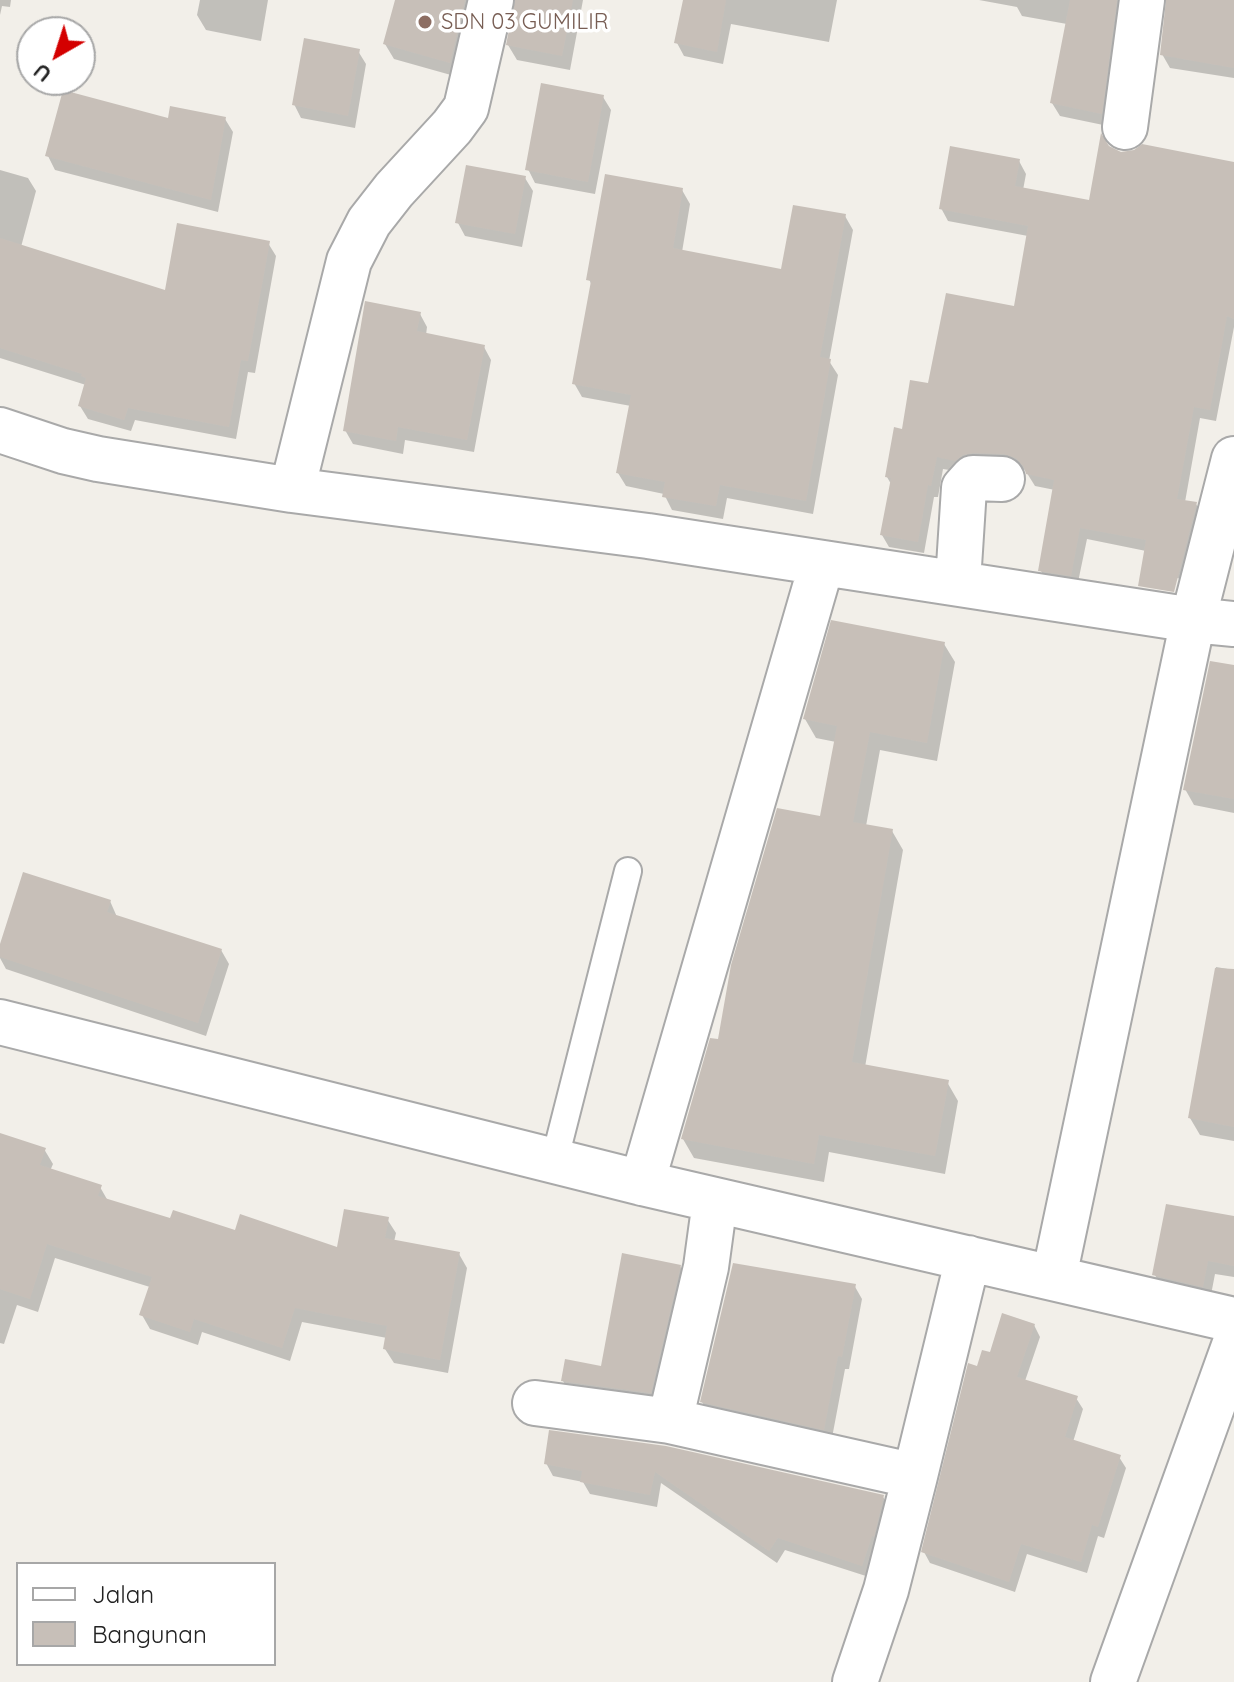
<!DOCTYPE html>
<html>
<head>
<meta charset="utf-8">
<style>
	body { margin:0 }
	#map { position:relative; width:1234px; height:1682px; overflow:hidden; background:#f2efe9; font-family:Quicksand,sans-serif }
	canvas { display:block }
	.legend { position:absolute; left:16px; top:1562px; width:260px; height:104px; box-sizing:border-box; background:#fff; border:2px solid #a7a7a7; margin:0; padding:10px 14px; list-style:none; font-size:24px; color:#222 }
	.legend li { display:flex; align-items:center; gap:16px; height:40px }
	.legend b { width:40px; border:2px solid #a7a7a7 }
	.north { position:absolute; left:16px; top:16px; width:80px; height:80px; box-sizing:border-box; background:#fff; border:2px solid #a7a7a7; border-radius:50%; rotate:219deg; font-size:22px; font-weight:700; line-height:32px; text-align:center; color:#222 }
	.north::after { content:''; display:block; margin:auto; width:28px; height:36px; background:#d40000; clip-path:polygon(50% 0,100% 100%,50% 72%,0 100%) }
</style>
</head>
<body>
<div id="map">
<canvas width="1234" height="1682"></canvas>
<ul class="legend">
<li><b style="height:10px;background:#fff"></b>Jalan</li>
<li><b style="height:22px;background:#c7bfb8"></b>Bangunan</li>
</ul>
<div class="north">U</div>
</div>
<script>
const ctx = document.querySelector('canvas').getContext('2d');
ctx.lineJoin = 'round';
function fillPath(path, color) {
  ctx.fillStyle = color;
  ctx.fill(path, 'evenodd');
}
function trace(path, color, width, dash) {
  ctx.strokeStyle = color;
  ctx.lineWidth = width;
  ctx.lineCap = dash ? 'butt' : 'round';
  ctx.setLineDash(dash || []);
  ctx.stroke(path);
}
function label(font, color, halo, rows, align = 'center') {
  ctx.font = font + ' Quicksand,sans-serif';
  ctx.lineWidth = 7;
  ctx.setLineDash([]);
  ctx.textBaseline = 'middle';
  ctx.strokeStyle = halo;
  ctx.fillStyle = color;
  for (const [text, x, y, turn = 0] of rows) {
    ctx.save();
    ctx.translate(x, y);
    ctx.rotate((+turn || 0) * Math.PI / 180);
    ctx.textAlign = isNaN(turn) ? turn : align;
    if (halo) ctx.strokeText(text, 0, 0);
    ctx.fillText(text, 0, 0);
    ctx.restore();
  }
}
fillPath(new Path2D(`
	M 0,0 L 11,0 L 10,7 L 2,6 L 0,15 Z
	M 200,0 L 268,0 L 261,41 L 206,30 L 197,15 Z
	M 397,0 L 480,0 L 458,77 L 394,59 L 385,44 Z
	M 517,0 L 583,0 L 570,70 L 517,60 L 508,45 Z
	M 685,0 L 837,0 L 829,42 L 731,24 L 723,64 L 684,56 L 677,43 Z
	M 979,0 L 1128,0 L 1108,126 L 1060,116 L 1052,103 L 1067,24 L 1022,16 L 1017,7 Z
	M 1168,0 L 1234,0 L 1234,78 L 1170,68 L 1162,54 Z
	M 358,51 L 366,64 L 355,128 L 301,118 L 294,104 Z
	M 603,97 L 611,110 L 595,194 L 535,183 L 528,169 Z
	M 225,119 L 233,132 L 218,212 L 55,170 L 48,156 L 169,120 Z
	M 1108,148 L 1121,154 L 1234,164 L 1234,327 L 1216,421 L 1200,418 L 1185,502 L 1196,504 L 1203,516 L 1187,580 L 1151,573 L 1146,551 L 1087,539 L 1077,587 L 1048,583 L 1041,571 L 1055,490 L 1035,486 L 1025,470 L 1012,466 L 962,472 L 943,469 L 938,497 L 934,497 L 924,553 L 889,547 L 882,535 L 891,484 L 887,477 L 903,431 L 929,385 L 1016,308 L 1028,236 L 948,221 L 941,208 L 1019,161 L 1026,174 L 1023,190 L 1091,203 Z
	M 0,170 L 28,178 L 36,191 L 21,247 L 167,292 L 268,243 L 276,256 L 255,373 L 248,372 L 236,439 L 135,420 L 131,431 L 88,419 L 80,406 L 86,385 L 0,358 Z
	M 525,178 L 533,191 L 522,247 L 465,236 L 458,223 Z
	M 682,190 L 690,204 L 682,252 L 783,271 L 845,216 L 853,230 L 829,361 L 838,375 L 813,514 L 727,498 L 723,519 L 672,510 L 664,494 L 626,486 L 618,473 L 631,406 L 582,397 L 574,383 L 592,286 L 589,279 Z
	M 420,314 L 427,327 L 426,335 L 484,347 L 491,360 L 474,452 L 405,440 L 403,454 L 353,444 L 345,430 Z
	M 944,644 L 955,662 L 937,761 L 880,750 L 866,826 L 892,831 L 903,850 L 865,1067 L 947,1082 L 958,1101 L 945,1174 L 829,1152 L 824,1182 L 694,1158 L 683,1139 L 719,1041 L 822,818 L 836,742 L 816,738 L 805,719 Z
	M 1234,667 L 1234,813 L 1194,805 L 1185,789 Z
	M 110,901 L 117,917 L 221,950 L 229,964 L 206,1036 L 6,969 L 0,958 L 0,950 Z
	M 1216,967 L 1234,970 L 1234,1141 L 1200,1135 L 1190,1118 Z
	M 0,1135 L 44,1149 L 53,1164 L 50,1171 L 100,1187 L 108,1201 L 172,1221 L 339,1249 L 387,1219 L 396,1233 L 394,1242 L 459,1254 L 467,1268 L 448,1373 L 394,1363 L 385,1349 L 387,1338 L 302,1322 L 290,1361 L 202,1332 L 198,1345 L 150,1329 L 142,1315 L 150,1287 L 55,1258 L 38,1312 L 17,1305 L 4,1344 L 0,1343 Z
	M 1234,1217 L 1234,1277 L 1215,1274 L 1210,1300 L 1162,1289 L 1155,1275 Z
	M 680,1266 L 687,1280 L 658,1406 L 571,1394 L 563,1381 L 602,1368 Z
	M 854,1285 L 862,1299 L 849,1369 L 845,1369 L 831,1443 L 710,1415 L 702,1402 Z
	M 1034,1325 L 1040,1337 L 1025,1381 L 1076,1398 L 1083,1409 L 1073,1442 L 1119,1457 L 1126,1468 L 1104,1538 L 1098,1536 L 1087,1573 L 1027,1554 L 1015,1592 L 930,1563 L 924,1552 L 979,1368 L 991,1355 Z
	M 551,1432 L 883,1497 L 891,1509 L 869,1577 L 785,1550 L 777,1563 L 661,1483 L 657,1507 L 590,1494 L 583,1482 L 553,1476 L 546,1463 Z`), '#0003');
fillPath(new Path2D(`
	M 395,0 L 465,0 L 450,63 L 383,44 Z
	M 515,0 L 573,0 L 562,56 L 506,45 Z
	M 683,0 L 726,0 L 717,52 L 674,43 Z
	M 1070,0 L 1117,0 L 1102,114 L 1050,103 Z
	M 1166,0 L 1234,0 L 1234,68 L 1160,55 Z
	M 304,38 L 360,49 L 348,116 L 292,105 Z
	M 541,83 L 604,95 L 588,182 L 525,170 Z
	M 63,90 L 168,118 L 170,106 L 226,117 L 211,200 L 45,156 Z
	M 1101,133 L 1109,146 L 1121,152 L 1134,150 L 1142,144 L 1234,162 L 1234,319 L 1227,316 L 1210,410 L 1194,407 L 1177,499 L 1197,502 L 1174,592 L 1138,586 L 1146,540 L 1080,528 L 1071,576 L 1038,571 L 1054,480 L 1026,474 L 1024,467 L 1016,458 L 1004,454 L 973,453 L 963,455 L 955,461 L 937,457 L 931,486 L 928,485 L 918,542 L 880,535 L 891,478 L 885,477 L 894,427 L 902,429 L 910,380 L 928,383 L 946,293 L 1014,306 L 1028,226 L 939,209 L 950,146 L 1020,159 L 1015,186 L 1089,200 Z
	M 466,165 L 526,176 L 515,234 L 455,223 Z
	M 605,174 L 683,188 L 673,248 L 781,269 L 793,205 L 846,214 L 820,357 L 831,359 L 806,501 L 720,485 L 716,506 L 662,497 L 665,482 L 616,473 L 631,395 L 572,384 L 591,281 L 586,280 Z
	M 177,223 L 270,241 L 248,361 L 241,360 L 229,427 L 128,408 L 124,420 L 78,406 L 86,378 L 81,376 L 82,374 L 0,348 L 0,238 L 165,290 Z
	M 365,301 L 421,312 L 417,331 L 485,345 L 467,440 L 398,427 L 396,441 L 343,431 Z
	M 831,620 L 945,642 L 927,743 L 870,732 L 853,822 L 893,829 L 852,1062 L 949,1080 L 935,1156 L 819,1135 L 814,1164 L 681,1139 L 710,1038 L 718,1039 L 731,965 L 777,808 L 820,816 L 837,726 L 803,719 Z
	M 1210,661 L 1234,665 L 1234,799 L 1183,790 Z
	M 23,872 L 111,900 L 107,912 L 222,949 L 198,1023 L 0,957 L 0,944 Z
	M 1215,968 L 1234,969 L 1234,1127 L 1188,1118 Z
	M 0,1133 L 46,1148 L 40,1165 L 102,1185 L 98,1196 L 170,1218 L 173,1210 L 235,1230 L 240,1214 L 337,1247 L 344,1209 L 389,1217 L 385,1238 L 460,1252 L 440,1360 L 383,1349 L 387,1326 L 295,1308 L 282,1348 L 194,1319 L 190,1332 L 139,1315 L 152,1277 L 47,1244 L 30,1299 L 0,1289 Z
	M 1166,1204 L 1234,1216 L 1234,1266 L 1208,1261 L 1203,1287 L 1152,1275 Z
	M 622,1253 L 681,1265 L 651,1393 L 561,1381 L 565,1359 L 601,1366 Z
	M 733,1263 L 856,1284 L 842,1357 L 838,1356 L 824,1430 L 700,1402 Z
	M 1002,1313 L 1035,1324 L 1017,1377 L 1078,1396 L 1065,1437 L 1121,1455 L 1098,1527 L 1092,1525 L 1081,1562 L 1021,1544 L 1009,1582 L 921,1552 L 968,1363 L 977,1366 L 982,1350 L 990,1352 Z
	M 549,1430 L 666,1446 L 884,1495 L 874,1537 L 872,1536 L 862,1566 L 778,1538 L 769,1551 L 655,1472 L 650,1495 L 580,1482 L 582,1471 L 544,1464 Z`), '#c7bfb8');
const service = new Path2D(`
	M 554,1162 L 628,871`);
const minor = new Path2D(`
	M 1125,127 L 1142,0
	M 0,430 L 63,451 L 98,459 L 292,490 L 648,536 L 1193,620 L 1234,624
	M 292,490 L 349,261 L 369,222 L 394,190 L 452,127 L 466,108 L 491,0
	M 958,582 L 964,488 L 973,478 L 1002,479
	M 0,1022 L 642,1183 L 1234,1320
	M 642,1183 L 822,563
	M 1054,1277 L 1193,620 L 1234,459
	M 535,1403 L 670,1421 L 915,1476 L 886,1590 L 855,1682
	M 670,1421 L 706,1267 L 715,1201
	M 915,1476 L 968,1258
	M 1113,1682 L 1234,1346`);
trace(service, '#a9a9a9', 30);
trace(minor, '#a9a9a9', 48);
trace(service, '#fff', 26);
trace(minor, '#fff', 44);
for (const [x, y, r, color] of [
	[425,22,8,"#8d6e63"]
]) {
  const dot = new Path2D();
  dot.arc(x, y, r, 0, 2 * Math.PI);
  ctx.fillStyle = color;
  ctx.fill(dot);
  trace(dot, '#fff', 3);
}
label('22px', '#785e54', '#fff', [
	["SDN 03 GUMILIR",441,22]
], 'left');
</script>
</body>
</html>
